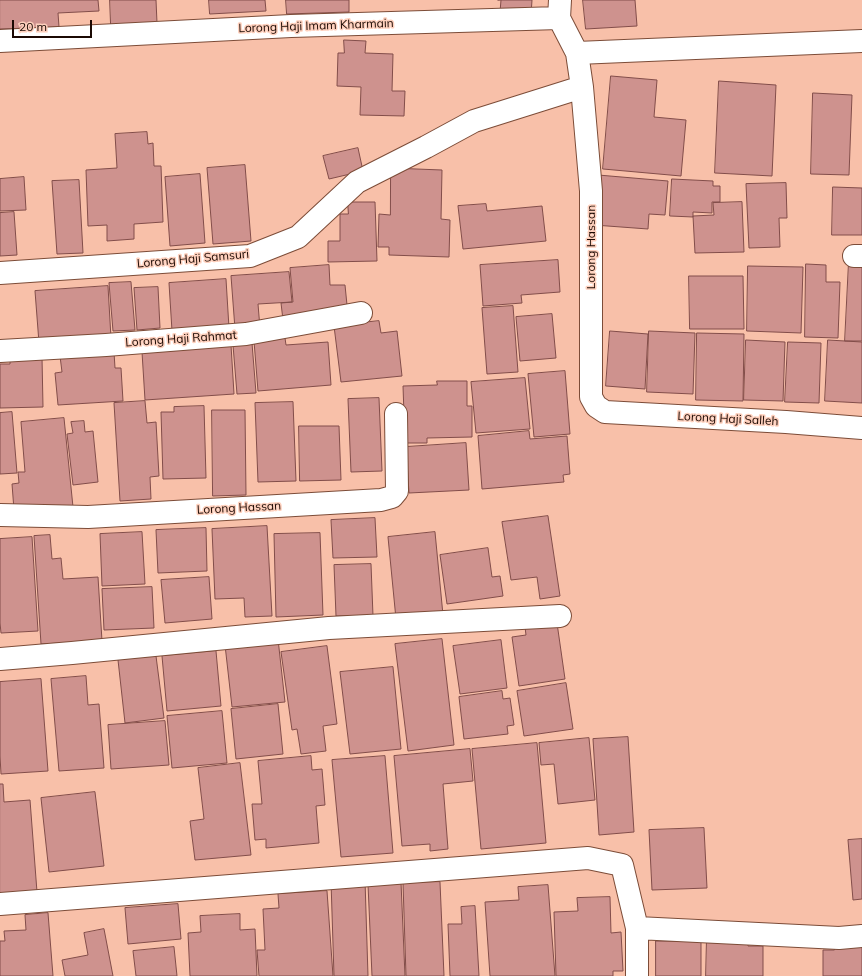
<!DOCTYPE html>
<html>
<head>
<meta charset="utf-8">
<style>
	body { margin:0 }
	#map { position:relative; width:862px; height:976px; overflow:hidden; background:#f8c0a9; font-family:Mulish,sans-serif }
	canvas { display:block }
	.scale { position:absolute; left:12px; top:20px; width:80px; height:18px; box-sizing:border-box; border:2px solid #1b0903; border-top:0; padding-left:5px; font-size:12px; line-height:14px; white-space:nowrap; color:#1b0903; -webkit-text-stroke:3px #fed0bd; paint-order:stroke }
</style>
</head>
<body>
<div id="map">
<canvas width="862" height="976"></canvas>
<div class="scale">20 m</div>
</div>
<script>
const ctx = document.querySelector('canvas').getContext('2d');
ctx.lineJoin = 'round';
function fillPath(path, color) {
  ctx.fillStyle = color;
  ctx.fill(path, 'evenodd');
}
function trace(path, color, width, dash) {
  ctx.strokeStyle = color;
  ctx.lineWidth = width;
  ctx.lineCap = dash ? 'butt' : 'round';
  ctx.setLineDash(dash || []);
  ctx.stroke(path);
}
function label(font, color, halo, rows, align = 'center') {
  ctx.font = font + ' Mulish,sans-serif';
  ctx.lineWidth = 3;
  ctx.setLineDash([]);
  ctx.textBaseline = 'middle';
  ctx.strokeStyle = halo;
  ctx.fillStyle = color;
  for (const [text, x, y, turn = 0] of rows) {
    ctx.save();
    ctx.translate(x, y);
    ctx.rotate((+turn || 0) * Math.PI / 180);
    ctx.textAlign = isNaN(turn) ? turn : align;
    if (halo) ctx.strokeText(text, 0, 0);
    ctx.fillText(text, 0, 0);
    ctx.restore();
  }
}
const building = new Path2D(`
	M 0,0 L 98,0 L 99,11 L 58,13 L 59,27 L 0,29 Z
	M 110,0 L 156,0 L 157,23 L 111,25 Z
	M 209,0 L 265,0 L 266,11 L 210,14 Z
	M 286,0 L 349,0 L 349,12 L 287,14 Z
	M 498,0 L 532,0 L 531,15 L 500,12 L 501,0 Z
	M 583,0 L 635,0 L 637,26 L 586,29 Z
	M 344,40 L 366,41 L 365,53 L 393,54 L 392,91 L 405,91 L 404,116 L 360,115 L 361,87 L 337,86 L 338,53 L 344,53 Z
	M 611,76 L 657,80 L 654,117 L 686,120 L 681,176 L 603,169 Z
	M 719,81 L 776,85 L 772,176 L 715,173 Z
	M 813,93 L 852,95 L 849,175 L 811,174 Z
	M 147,132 L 148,144 L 153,143 L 154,166 L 161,166 L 163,222 L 134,224 L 134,239 L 107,241 L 107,225 L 88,226 L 86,170 L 117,168 L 115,134 Z
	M 358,148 L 363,171 L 329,179 L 323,156 Z
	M 245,165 L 251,241 L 213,244 L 207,168 Z
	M 391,168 L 442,170 L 441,219 L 450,220 L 449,257 L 389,255 L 389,247 L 378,247 L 379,214 L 390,215 Z
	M 200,174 L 205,243 L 170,246 L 165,177 Z
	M 598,175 L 668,181 L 665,215 L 649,214 L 648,229 L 594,225 Z
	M 24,177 L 26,210 L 0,211 L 0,179 Z
	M 672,179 L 713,181 L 713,186 L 720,186 L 720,202 L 712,202 L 712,213 L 693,212 L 693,217 L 670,216 Z
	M 79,180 L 83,253 L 57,254 L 52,181 Z
	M 786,183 L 787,218 L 779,218 L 780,247 L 749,248 L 746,184 Z
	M 833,187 L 862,188 L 862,235 L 832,235 Z
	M 348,202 L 375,202 L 377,261 L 328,262 L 328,241 L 340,241 L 340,214 L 348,214 Z
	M 742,202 L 744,252 L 695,253 L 693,216 L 714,215 L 713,203 Z
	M 486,204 L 487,211 L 542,206 L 546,241 L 463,249 L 458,206 Z
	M 14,212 L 17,255 L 0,256 L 0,213 Z
	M 558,260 L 560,292 L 521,295 L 522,303 L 483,306 L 480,265 Z
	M 849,261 L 862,261 L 862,341 L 845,341 Z
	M 806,264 L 826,265 L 826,282 L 840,282 L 838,338 L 805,337 Z
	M 329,265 L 330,285 L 345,285 L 348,315 L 283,320 L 281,303 L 293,302 L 290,268 Z
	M 748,266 L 803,267 L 801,333 L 747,331 Z
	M 289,272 L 292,302 L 258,304 L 260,328 L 235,329 L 231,276 Z
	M 689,276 L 743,276 L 744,329 L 690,329 Z
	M 226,279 L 229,328 L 172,331 L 169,283 Z
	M 131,282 L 135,330 L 113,331 L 109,283 Z
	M 108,286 L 111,338 L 39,343 L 35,291 Z
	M 158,287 L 160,328 L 137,330 L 134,288 Z
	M 513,306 L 518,372 L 487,374 L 482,308 Z
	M 552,314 L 556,358 L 520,361 L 516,317 Z
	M 379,321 L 381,333 L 397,331 L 402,376 L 341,382 L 334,326 Z
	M 610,331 L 648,334 L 645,389 L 606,386 Z
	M 649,331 L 695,333 L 693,394 L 647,392 Z
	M 697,333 L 744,334 L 743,401 L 696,400 Z
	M 285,338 L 286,345 L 328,342 L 331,385 L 258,391 L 254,341 Z
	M 746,340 L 785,342 L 783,401 L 744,400 Z
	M 828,340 L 862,342 L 862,403 L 825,401 Z
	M 788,342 L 821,343 L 819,403 L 785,402 Z
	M 252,343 L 256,393 L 237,394 L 233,345 Z
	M 231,345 L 234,394 L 145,400 L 142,352 Z
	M 114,352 L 115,368 L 121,368 L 123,401 L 58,405 L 55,373 L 62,372 L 60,356 Z
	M 42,357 L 43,407 L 0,408 L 0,364 L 10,364 L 10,358 Z
	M 565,371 L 570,434 L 534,437 L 528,374 Z
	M 525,378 L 530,429 L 476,433 L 471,382 Z
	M 437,381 L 467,381 L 467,406 L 472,406 L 472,437 L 427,438 L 427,443 L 405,443 L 403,386 L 437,385 Z
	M 379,398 L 382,471 L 351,472 L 348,399 Z
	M 145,401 L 147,423 L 156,422 L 159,476 L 150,477 L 151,499 L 120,501 L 114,403 Z
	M 293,402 L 296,481 L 258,482 L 255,403 Z
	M 204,406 L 206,478 L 163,479 L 161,412 L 174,412 L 174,407 Z
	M 212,410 L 245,410 L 246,495 L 213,496 Z
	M 12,412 L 17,473 L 0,474 L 0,413 Z
	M 64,418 L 73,507 L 14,510 L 12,484 L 19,483 L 18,472 L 25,472 L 21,422 Z
	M 84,421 L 85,432 L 93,431 L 98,482 L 73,485 L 67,434 L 73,433 L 71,422 Z
	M 299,426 L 339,426 L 341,480 L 300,481 Z
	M 529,431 L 530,439 L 567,436 L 570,474 L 563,475 L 564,482 L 482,489 L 478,436 Z
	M 466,443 L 469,490 L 409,493 L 406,447 Z
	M 548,516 L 560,596 L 540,599 L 537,577 L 511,580 L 502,522 Z
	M 375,518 L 377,557 L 333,558 L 331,520 Z
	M 267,526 L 272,616 L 245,617 L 244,598 L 215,599 L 212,529 Z
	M 206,528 L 207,571 L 158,573 L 156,530 Z
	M 142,532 L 145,584 L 102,586 L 100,534 Z
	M 435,532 L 443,615 L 396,619 L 388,537 Z
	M 320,533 L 323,615 L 276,617 L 274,534 Z
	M 50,535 L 52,559 L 61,558 L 63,579 L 98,577 L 102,641 L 41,644 L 34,536 Z
	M 32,537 L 38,631 L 1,633 L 0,623 L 0,539 Z
	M 488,548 L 492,577 L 500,576 L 503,596 L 447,604 L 440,555 Z
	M 371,564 L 373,616 L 336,616 L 334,565 Z
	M 209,577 L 212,619 L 165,623 L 161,580 Z
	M 152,587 L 154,628 L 104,630 L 102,589 Z
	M 557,623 L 565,679 L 519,686 L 512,637 L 526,635 L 525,627 Z
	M 278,639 L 285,702 L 232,707 L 225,645 Z
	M 442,639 L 454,745 L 408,751 L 395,644 Z
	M 501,640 L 507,688 L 460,694 L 453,646 Z
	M 327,646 L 337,724 L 323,726 L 326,751 L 301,754 L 297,729 L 292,730 L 281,652 Z
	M 216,651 L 221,706 L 167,711 L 162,656 Z
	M 156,656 L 164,718 L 125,723 L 118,660 Z
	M 393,667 L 401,749 L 350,754 L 340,672 Z
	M 86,676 L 88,705 L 99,704 L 104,768 L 59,771 L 51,679 Z
	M 41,679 L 48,771 L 1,774 L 0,756 L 0,682 Z
	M 566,683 L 573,729 L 524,736 L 517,691 Z
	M 502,691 L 503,699 L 510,698 L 514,725 L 507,726 L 508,734 L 464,739 L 459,697 Z
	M 278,704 L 283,754 L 236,759 L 231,709 Z
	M 222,711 L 227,763 L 172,768 L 167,716 Z
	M 165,721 L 169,765 L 111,769 L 108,725 Z
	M 628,737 L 634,832 L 599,835 L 593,739 Z
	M 589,738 L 595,800 L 558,804 L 554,764 L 541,765 L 539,743 Z
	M 537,743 L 546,843 L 481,849 L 472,749 Z
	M 470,749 L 473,781 L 443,784 L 448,849 L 430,851 L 430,844 L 402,846 L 394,756 Z
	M 311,756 L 312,770 L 322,769 L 325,805 L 316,806 L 319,843 L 266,848 L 266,839 L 255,840 L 252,804 L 262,804 L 258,761 Z
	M 385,756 L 393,853 L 341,857 L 332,760 Z
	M 240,763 L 251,855 L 195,860 L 190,821 L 204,819 L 198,768 Z
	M 0,784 L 3,784 L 4,802 L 30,800 L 37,892 L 0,895 Z
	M 95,792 L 104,866 L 49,872 L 41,798 Z
	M 704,828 L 707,888 L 652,890 L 649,830 Z
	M 862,839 L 862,899 L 853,900 L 848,840 Z
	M 365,880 L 368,976 L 334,976 L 331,881 Z
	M 401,882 L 405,976 L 372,976 L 368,884 Z
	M 440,882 L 444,976 L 406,976 L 403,883 Z
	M 548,885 L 555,976 L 490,976 L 485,902 L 519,900 L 518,887 Z
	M 327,891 L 333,976 L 259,976 L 257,950 L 265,950 L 263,909 L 279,908 L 278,894 Z
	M 610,897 L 611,933 L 621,932 L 623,971 L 613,971 L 613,976 L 556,976 L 554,912 L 578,911 L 577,898 Z
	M 178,904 L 181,939 L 128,944 L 125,908 Z
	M 475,906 L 479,976 L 450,976 L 448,924 L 462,924 L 461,907 Z
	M 48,913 L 53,976 L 0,976 L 0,941 L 5,941 L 4,931 L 26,930 L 25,915 Z
	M 240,914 L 240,930 L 255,929 L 257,976 L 190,976 L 188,933 L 201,932 L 200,916 Z
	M 104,929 L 113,976 L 65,976 L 62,960 L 88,955 L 84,933 Z
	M 707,936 L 748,936 L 748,946 L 763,946 L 763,976 L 706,976 Z
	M 656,941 L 701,941 L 701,976 L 656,976 Z
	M 834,946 L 862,946 L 862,976 L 823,976 L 823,950 L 834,950 Z
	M 174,947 L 177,976 L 136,976 L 133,951 Z`);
fillPath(building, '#ce928e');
trace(building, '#824d4a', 1);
const minor = new Path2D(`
	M 559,18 L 560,0
	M 0,41 L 291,26 L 559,18 L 577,53 L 582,87 L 591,191 L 591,397 L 596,406 L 605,412 L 786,422 L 862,428
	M 577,53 L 862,41
	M 854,256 L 862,256
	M 0,273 L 250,256 L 298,237 L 357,182 L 426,147 L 474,121 L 582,87
	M 0,351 L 106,345 L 246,334 L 361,313
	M 0,515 L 88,517 L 381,500 L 392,497 L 397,491 L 396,414
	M 0,659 L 72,653 L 329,628 L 560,616
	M 0,904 L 588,858 L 622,865 L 637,928 L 637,976
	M 637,928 L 839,938 L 862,936`);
trace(minor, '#7c4c38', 24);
trace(minor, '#fff', 22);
label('12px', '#1b0903', '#fed0bd', [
	["Lorong Haji Imam Kharmain",316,26,-2],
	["Lorong Hassan",591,247,-90],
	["Lorong Haji Samsuri",193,259,-5],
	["Lorong Haji Rahmat",181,339,-4],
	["Lorong Haji Salleh",728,419,3],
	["Lorong Hassan",239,508,-3]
]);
</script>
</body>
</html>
